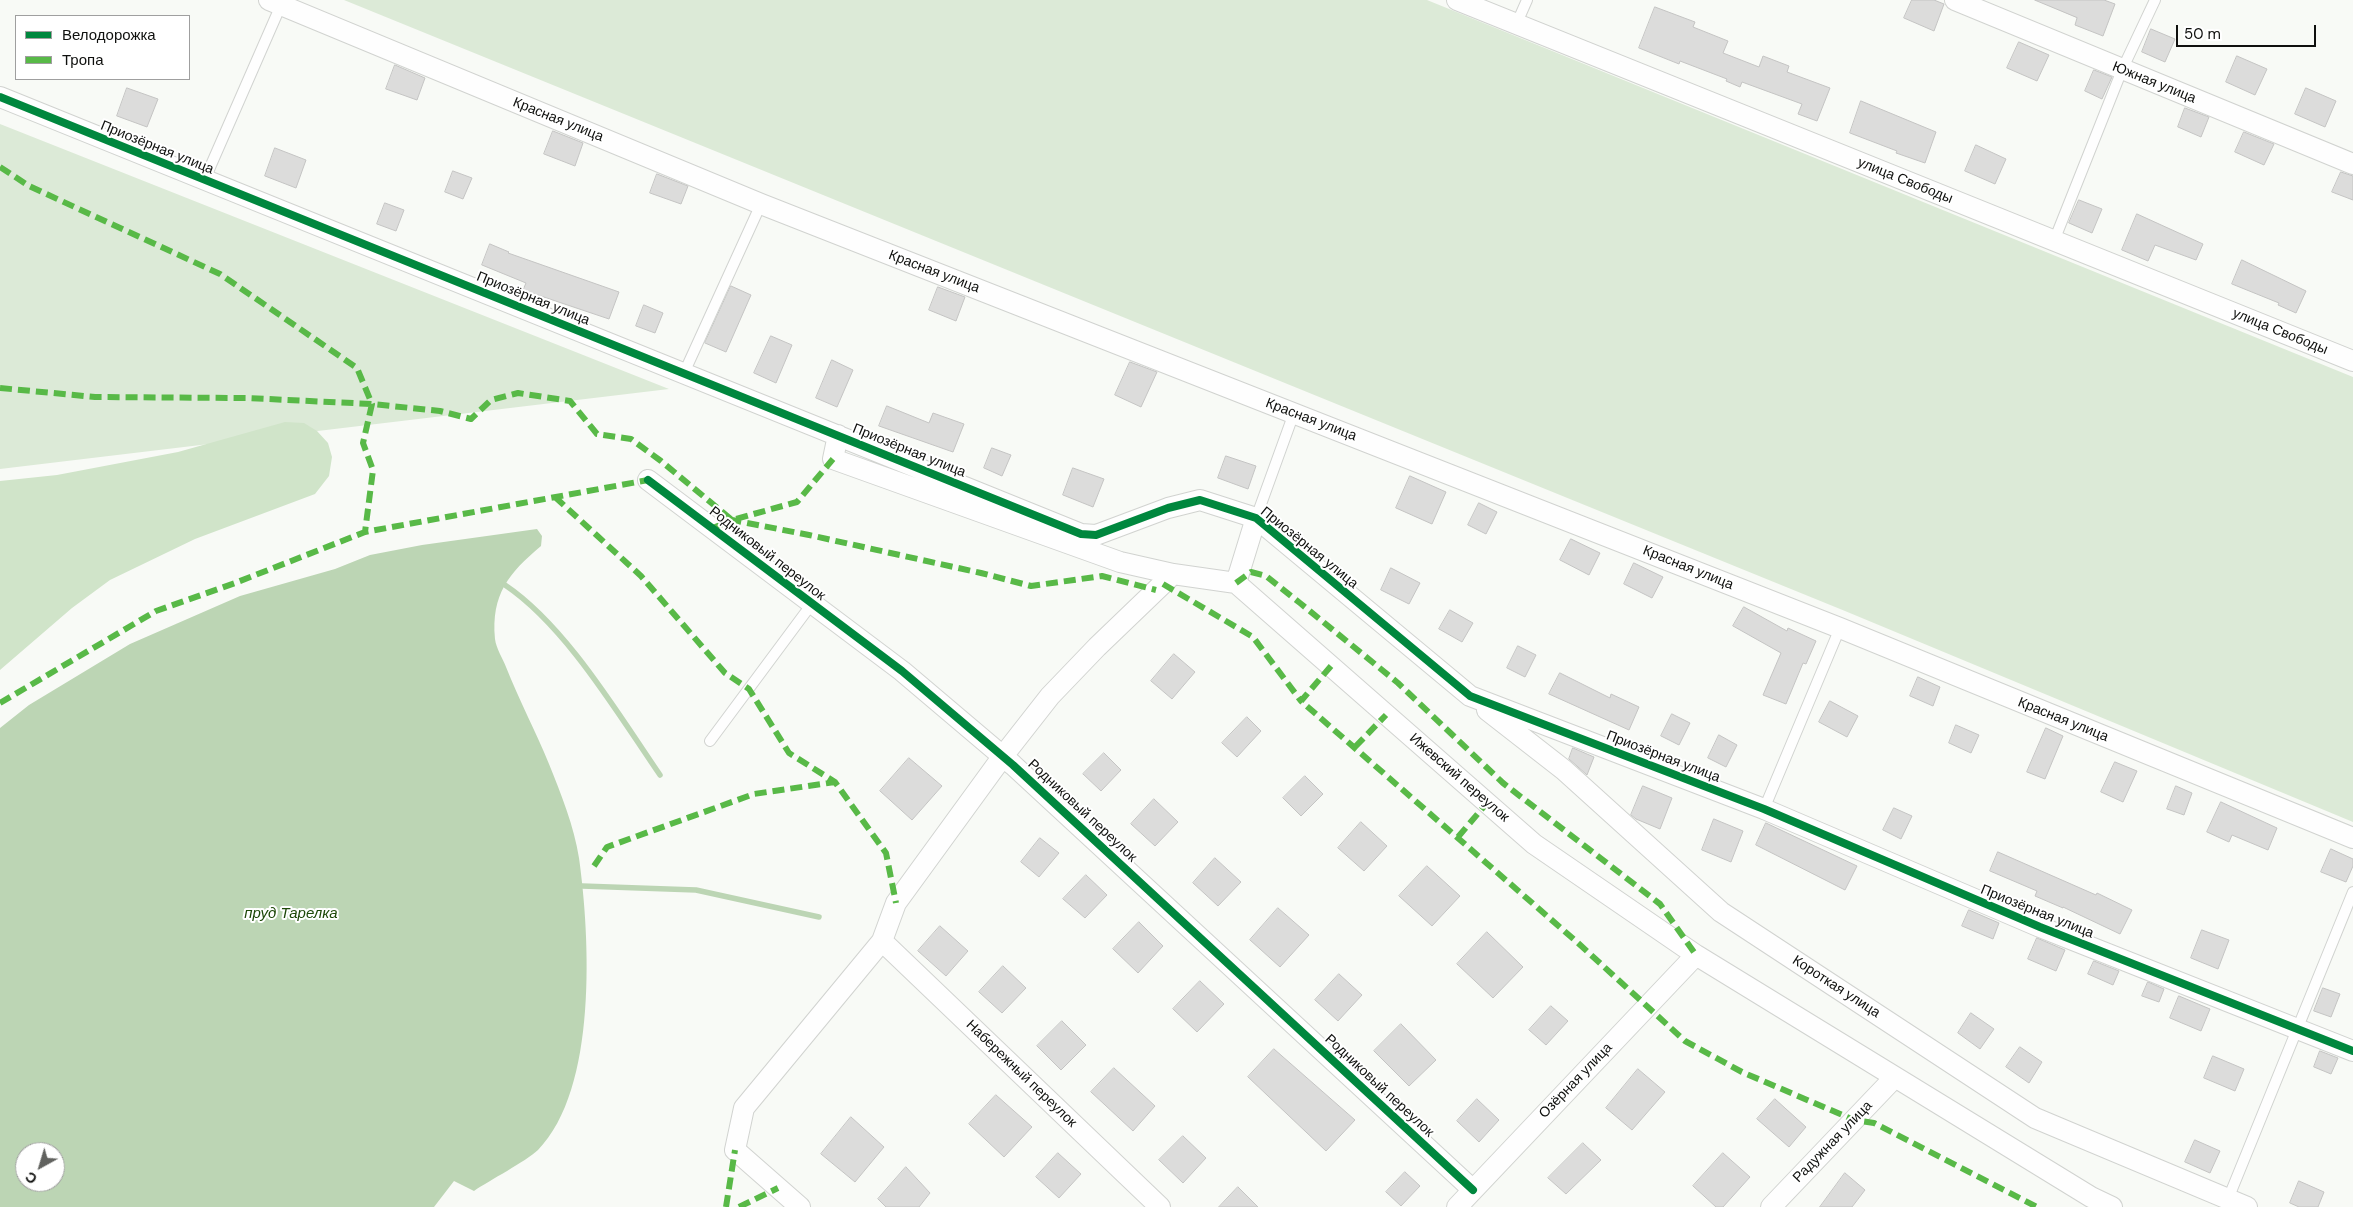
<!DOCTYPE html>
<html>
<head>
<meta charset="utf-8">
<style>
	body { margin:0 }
	#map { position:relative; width:2353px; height:1207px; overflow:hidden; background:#f8faf6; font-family:"DM Sans",sans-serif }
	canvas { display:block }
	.legend { position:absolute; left:15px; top:15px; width:175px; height:65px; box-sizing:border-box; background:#fff; border:1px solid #9f9f9f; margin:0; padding:6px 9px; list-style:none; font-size:15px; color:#0f100e }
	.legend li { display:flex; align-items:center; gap:10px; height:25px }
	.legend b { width:25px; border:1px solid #9f9f9f }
	.north { position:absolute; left:15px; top:1142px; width:50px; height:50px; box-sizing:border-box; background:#fff; border:1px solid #9f9f9f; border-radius:50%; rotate:219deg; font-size:14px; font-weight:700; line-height:20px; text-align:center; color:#0f100e }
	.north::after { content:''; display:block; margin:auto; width:18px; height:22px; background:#61625f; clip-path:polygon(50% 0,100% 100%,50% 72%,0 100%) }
	.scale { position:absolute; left:2176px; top:25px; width:140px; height:22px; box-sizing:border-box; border:2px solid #0f100e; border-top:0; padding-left:6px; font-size:15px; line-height:18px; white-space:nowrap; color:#0f100e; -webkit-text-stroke:4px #fff; paint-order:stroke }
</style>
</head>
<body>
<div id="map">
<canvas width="2353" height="1207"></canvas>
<ul class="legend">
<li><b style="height:6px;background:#00873e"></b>Велодорожка</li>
<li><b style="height:6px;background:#58b947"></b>Тропа</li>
</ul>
<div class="north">С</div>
<div class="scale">50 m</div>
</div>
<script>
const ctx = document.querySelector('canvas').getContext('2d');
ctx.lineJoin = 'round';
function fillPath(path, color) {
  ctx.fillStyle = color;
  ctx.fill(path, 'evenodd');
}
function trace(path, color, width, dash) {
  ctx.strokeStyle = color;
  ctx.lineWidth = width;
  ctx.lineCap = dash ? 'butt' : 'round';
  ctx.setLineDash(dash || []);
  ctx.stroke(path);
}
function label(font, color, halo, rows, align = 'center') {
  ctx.font = font + ' "DM Sans",sans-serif';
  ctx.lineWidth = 4;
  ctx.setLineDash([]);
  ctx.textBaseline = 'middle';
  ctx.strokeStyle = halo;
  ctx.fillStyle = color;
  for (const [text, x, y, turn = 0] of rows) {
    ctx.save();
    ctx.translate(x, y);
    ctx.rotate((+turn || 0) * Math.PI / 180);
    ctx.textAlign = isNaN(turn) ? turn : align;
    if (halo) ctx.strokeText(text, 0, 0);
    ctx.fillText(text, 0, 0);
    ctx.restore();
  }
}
fillPath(new Path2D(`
	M 344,0 L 1427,0 L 2353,377 L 2353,822 L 1845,611 Z
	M 0,124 L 669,389 L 0,469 Z`), '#dcead7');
fillPath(new Path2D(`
	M 285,422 L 304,423 L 317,431 L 328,443 L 332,457 L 329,476 L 315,494 L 195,539 L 110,580 L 72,608 L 0,670 L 0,481 L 57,475 L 178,452 Z`), '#d0e4c9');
fillPath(new Path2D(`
	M 537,529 L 542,536 L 541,546 C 509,573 491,594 495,639 C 496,648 503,659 506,667 C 519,700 536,732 549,764 C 561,794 574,826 579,858 C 590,937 598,1089 538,1150 C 525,1162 490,1180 474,1191 L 454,1181 L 434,1207 L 0,1207 L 0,728 L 29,705 L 130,644 L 240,596 L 335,569 L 370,555 L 422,545 ZM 25,1152 L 55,1152 L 55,1182 L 25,1182 Z`), '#bcd5b4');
trace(new Path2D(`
	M 505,585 C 566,626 618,714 660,775
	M 582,886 L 696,890 L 819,917`), '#bcd5b4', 5.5);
const building = new Path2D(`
	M 1912,0 L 1934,0 L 1944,4 L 1934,31 L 1904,18 Z
	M 2035,0 L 2104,0 L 2115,4 L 2103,36 L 2075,25 L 2077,18 Z
	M 1655,7 L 1695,22 L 1693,27 L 1728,41 L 1723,53 L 1759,67 L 1763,56 L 1789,66 L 1787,72 L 1830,88 L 1817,121 L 1798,114 L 1802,104 L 1742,82 L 1740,87 L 1726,81 L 1727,79 L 1680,61 L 1679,64 L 1639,48 Z
	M 2151,29 L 2175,39 L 2165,62 L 2142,52 Z
	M 2019,42 L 2049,55 L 2037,81 L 2007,68 Z
	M 2237,56 L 2267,69 L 2255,95 L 2226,82 Z
	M 395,65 L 425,78 L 417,100 L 386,89 Z
	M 2094,70 L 2112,77 L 2102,99 L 2085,91 Z
	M 127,88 L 158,99 L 147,127 L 117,116 Z
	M 2306,88 L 2336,101 L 2325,127 L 2295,114 Z
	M 1861,101 L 1936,132 L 1925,163 L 1896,153 L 1897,151 L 1850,133 Z
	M 2185,108 L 2209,117 L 2201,137 L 2178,127 Z
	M 553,131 L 583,143 L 575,166 L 544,154 Z
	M 2244,132 L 2274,144 L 2264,165 L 2235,152 Z
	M 1976,145 L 2006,159 L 1995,184 L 1965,171 Z
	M 275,148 L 306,160 L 296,188 L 265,176 Z
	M 453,171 L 472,178 L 463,199 L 445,192 Z
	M 2341,172 L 2353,176 L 2353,200 L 2332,192 Z
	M 657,174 L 688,186 L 681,204 L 650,193 Z
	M 2079,200 L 2102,209 L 2092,233 L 2069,223 Z
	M 385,203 L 404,210 L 396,231 L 377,224 Z
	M 2137,214 L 2203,244 L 2196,260 L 2155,245 L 2148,261 L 2122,250 Z
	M 490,244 L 509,252 L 508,253 L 619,292 L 609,319 L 523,290 L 526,283 L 482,265 Z
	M 2242,260 L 2306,291 L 2296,313 L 2278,305 L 2279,303 L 2232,284 Z
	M 731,286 L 751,295 L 726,352 L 705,343 Z
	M 938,287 L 965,297 L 956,321 L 929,310 Z
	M 644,305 L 663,313 L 655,333 L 636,326 Z
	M 771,336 L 792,345 L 776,383 L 754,373 Z
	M 832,360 L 853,370 L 837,407 L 816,398 Z
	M 1130,362 L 1157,372 L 1141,407 L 1115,395 Z
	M 887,406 L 929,423 L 933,413 L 964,424 L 953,452 L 879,426 Z
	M 992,448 L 1011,455 L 1002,476 L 984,468 Z
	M 1226,456 L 1256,466 L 1248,489 L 1218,478 Z
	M 1073,468 L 1104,479 L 1093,507 L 1063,495 Z
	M 1410,476 L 1446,492 L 1432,524 L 1396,508 Z
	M 1479,503 L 1497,512 L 1486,534 L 1468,525 Z
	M 1571,539 L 1600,553 L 1589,575 L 1560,560 Z
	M 1634,563 L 1663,577 L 1652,598 L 1624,584 Z
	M 1391,568 L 1420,583 L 1409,604 L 1381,590 Z
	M 1744,607 L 1787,631 L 1788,628 L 1816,641 L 1806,664 L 1803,663 L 1786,704 L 1763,695 L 1781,653 L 1733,626 Z
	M 1450,610 L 1473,623 L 1462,642 L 1439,629 Z
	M 1518,646 L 1536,655 L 1525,677 L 1507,668 Z
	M 1174,654 L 1195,672 L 1172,699 L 1151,681 Z
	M 1560,673 L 1610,698 L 1611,694 L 1639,707 L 1629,730 L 1549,694 Z
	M 1918,677 L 1940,687 L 1933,706 L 1910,696 Z
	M 1830,701 L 1858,716 L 1847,737 L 1819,722 Z
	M 1672,714 L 1690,723 L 1679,745 L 1661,736 Z
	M 1247,717 L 1261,731 L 1237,757 L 1222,743 Z
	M 1956,725 L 1979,735 L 1971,753 L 1949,743 Z
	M 2046,728 L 2063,736 L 2045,779 L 2027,772 Z
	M 1719,735 L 1737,745 L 1726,767 L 1708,758 Z
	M 1573,748 L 1594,757 L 1587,775 L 1569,759 Z
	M 1104,753 L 1121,770 L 1101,791 L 1083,774 Z
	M 909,758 L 942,786 L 912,820 L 880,791 Z
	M 2115,762 L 2137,771 L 2123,802 L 2101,792 Z
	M 1305,776 L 1323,794 L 1301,816 L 1283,798 Z
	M 1643,786 L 1672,798 L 1660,829 L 1636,819 L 1631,815 Z
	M 2176,786 L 2192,793 L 2184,815 L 2167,809 Z
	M 1154,799 L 1178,822 L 1155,846 L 1131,824 Z
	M 2221,802 L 2277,828 L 2268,850 L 2232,835 L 2229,842 L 2207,832 Z
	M 1894,808 L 1912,816 L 1901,839 L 1883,830 Z
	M 1714,819 L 1743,831 L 1731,862 L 1702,850 Z
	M 1361,822 L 1387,846 L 1364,871 L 1338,848 Z
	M 1766,823 L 1857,866 L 1845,890 L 1756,845 Z
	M 1040,838 L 1059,853 L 1039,877 L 1021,862 Z
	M 2331,849 L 2353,859 L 2353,866 L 2346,882 L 2321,872 Z
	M 1998,852 L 2096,895 L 2097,893 L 2132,910 L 2120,934 L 2063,907 L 2063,908 L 2035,896 L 2037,891 L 1990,871 Z
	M 1215,858 L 1241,882 L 1218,906 L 1193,883 Z
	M 1427,866 L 1460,896 L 1432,926 L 1399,896 Z
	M 1086,875 L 1107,895 L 1085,918 L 1063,899 Z
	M 1278,908 L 1309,935 L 1280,967 L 1250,940 Z
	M 1969,910 L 1999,923 L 1993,939 L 1962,926 Z
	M 1139,922 L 1163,946 L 1138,973 L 1113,949 Z
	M 940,926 L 968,951 L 946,976 L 918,951 Z
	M 2202,930 L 2229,940 L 2218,969 L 2191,958 Z
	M 1487,932 L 1523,967 L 1493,998 L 1457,964 Z
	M 2037,938 L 2065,950 L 2056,971 L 2028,959 Z
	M 2094,961 L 2119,971 L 2113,985 L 2088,974 Z
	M 1003,966 L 1026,988 L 1002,1013 L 979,992 Z
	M 1339,974 L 1362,995 L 1338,1021 L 1315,1000 Z
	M 1200,981 L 1224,1004 L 1197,1032 L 1173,1009 Z
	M 2148,982 L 2164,989 L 2159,1002 L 2142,996 Z
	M 2323,988 L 2340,994 L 2331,1017 L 2314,1011 Z
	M 2179,996 L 2210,1009 L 2201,1031 L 2170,1018 Z
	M 1551,1006 L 1568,1021 L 1546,1045 L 1529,1030 Z
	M 1971,1013 L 1994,1029 L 1980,1049 L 1958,1033 Z
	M 1062,1021 L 1086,1045 L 1061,1070 L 1037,1046 Z
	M 1401,1024 L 1436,1060 L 1409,1086 L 1374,1051 Z
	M 2020,1047 L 2042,1062 L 2029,1083 L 2006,1067 Z
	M 1274,1049 L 1355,1120 L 1326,1151 L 1248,1077 Z
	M 2320,1051 L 2338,1058 L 2331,1074 L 2314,1067 Z
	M 2213,1056 L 2244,1069 L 2235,1091 L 2204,1078 Z
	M 1114,1068 L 1155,1106 L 1133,1131 L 1091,1092 Z
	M 1638,1069 L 1665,1092 L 1632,1130 L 1606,1108 Z
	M 996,1095 L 1032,1127 L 1004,1157 L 969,1124 Z
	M 1477,1099 L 1499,1120 L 1479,1142 L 1457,1121 Z
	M 1775,1099 L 1806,1127 L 1789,1147 L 1757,1119 Z
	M 851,1117 L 884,1147 L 855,1182 L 821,1154 Z
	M 1183,1136 L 1206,1158 L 1183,1183 L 1159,1160 Z
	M 2195,1140 L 2220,1151 L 2210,1173 L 2185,1162 Z
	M 1583,1143 L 1601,1160 L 1566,1194 L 1548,1178 Z
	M 1058,1153 L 1081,1174 L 1059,1198 L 1036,1177 Z
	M 1723,1153 L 1750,1177 L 1723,1207 L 1716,1207 L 1693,1186 Z
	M 906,1167 L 930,1193 L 919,1207 L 886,1207 L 878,1199 Z
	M 1405,1172 L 1420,1186 L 1401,1206 L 1386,1192 Z
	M 1845,1173 L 1865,1190 L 1852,1207 L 1820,1207 Z
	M 2299,1181 L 2324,1192 L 2318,1207 L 2299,1207 L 2290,1203 Z
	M 1238,1187 L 1258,1207 L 1219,1207 Z`);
fillPath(building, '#dcdcdb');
trace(building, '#c4c4c3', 1);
const service = new Path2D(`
	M 1516,25 L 1527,0
	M 204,181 L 281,5
	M 2054,241 L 2122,70 L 2155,0
	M 684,373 L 761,204
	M 1256,518 L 1294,413
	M 710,741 L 811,605
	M 1764,809 L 1840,628
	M 2228,1199 L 2353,892`);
const minor = new Path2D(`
	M 269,0 L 761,204 L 1840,628 L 2353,838
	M 1457,0 L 2353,361
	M 1955,0 L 2353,164
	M 0,97 L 1081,534 L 1096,535 L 1168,508 L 1200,500 L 1256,518 L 1470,696 L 1764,809 L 2040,927 L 2353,1051
	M 838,435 L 833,459 L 1120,562 L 1173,574
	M 648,480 L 902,671 L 1013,765 L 1473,1190
	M 1236,583 L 1534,844 L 1696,955 L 2091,1197 L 2112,1207
	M 1236,583 L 1256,518
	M 1487,710 L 1564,770 L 1721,912 L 2035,1118 L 2247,1207
	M 882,941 L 1160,1207
	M 800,1207 L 735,1150 L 744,1108 L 882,941 L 896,903 L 1003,756 L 1050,696 L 1097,647 L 1173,574 L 1236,583
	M 1457,1207 L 1696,955
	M 1771,1207 L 1895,1077`);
trace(service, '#d1d3d0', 12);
trace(minor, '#d1d3d0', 22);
trace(service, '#fefefe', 10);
trace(minor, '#fefefe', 20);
trace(new Path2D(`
	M 0,167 L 29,186 L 220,274 L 357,368 L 372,404 L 363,443 L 373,470 L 365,532
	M 0,388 L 95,397 L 246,398 L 372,404 L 440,411 L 471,419 L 491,400 L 518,393 L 570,401 L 597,434 L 631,439 L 661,461 L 732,520 L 797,502 L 833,459
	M 555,497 L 641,576 L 725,673 L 749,689 L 789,753 L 835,782 L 886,853 L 896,903
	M 713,528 L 732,520 L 809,535 L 981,573 L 1031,586 L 1102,576 L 1156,590
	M 1236,583 L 1251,572 L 1266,576 L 1300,603 L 1398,683 L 1503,783 L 1660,904 L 1696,955
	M 1163,584 L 1253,637 L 1301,701
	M 1331,666 L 1301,701 L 1578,943 L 1685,1041 L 1742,1072 L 1854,1120 L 1874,1123 L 2037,1207
	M 0,703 L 156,611 L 235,583 L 365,532 L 648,480
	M 1355,747 L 1386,715
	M 1458,837 L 1487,803
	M 594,866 L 607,847 L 754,794 L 835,782
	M 726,1207 L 735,1150
	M 739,1207 L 778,1188`), '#58b947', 6, [12, 6]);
trace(new Path2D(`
	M 0,97 L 1081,534 L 1096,535 L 1168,508 L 1200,500 L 1256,518 L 1470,696 L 1764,809 L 2040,927 L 2353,1051
	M 648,480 L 902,671 L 1013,765 L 1473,1190`), '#00873e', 8);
label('14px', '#0f100e', '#fff', [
	["Южная улица",2154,83,22],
	["Красная улица",558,120,22],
	["Приозёрная улица",157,148,22],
	["улица Свободы",1905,181,22],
	["Красная улица",934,272,21],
	["Приозёрная улица",533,299,22],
	["улица Свободы",2280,332,22],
	["Красная улица",1311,420,21],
	["Приозёрная улица",909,451,22],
	["Приозёрная улица",1309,548,39],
	["Родниковый переулок",767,554,38],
	["Красная улица",1688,568,22],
	["Красная улица",2063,720,22],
	["Приозёрная улица",1663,757,21],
	["Ижевский переулок",1459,778,41],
	["Родниковый переулок",1082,811,43],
	["Приозёрная улица",2037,912,22],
	["Короткая улица",1836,987,33],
	["Набережный переулок",1021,1074,44],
	["Озёрная улица",1576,1081,-46],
	["Родниковый переулок",1379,1086,43],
	["Радужная улица",1833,1142,-46]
]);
label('italic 15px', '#1d4808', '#fff', [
	["пруд Тарелка",291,914]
]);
</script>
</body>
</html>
